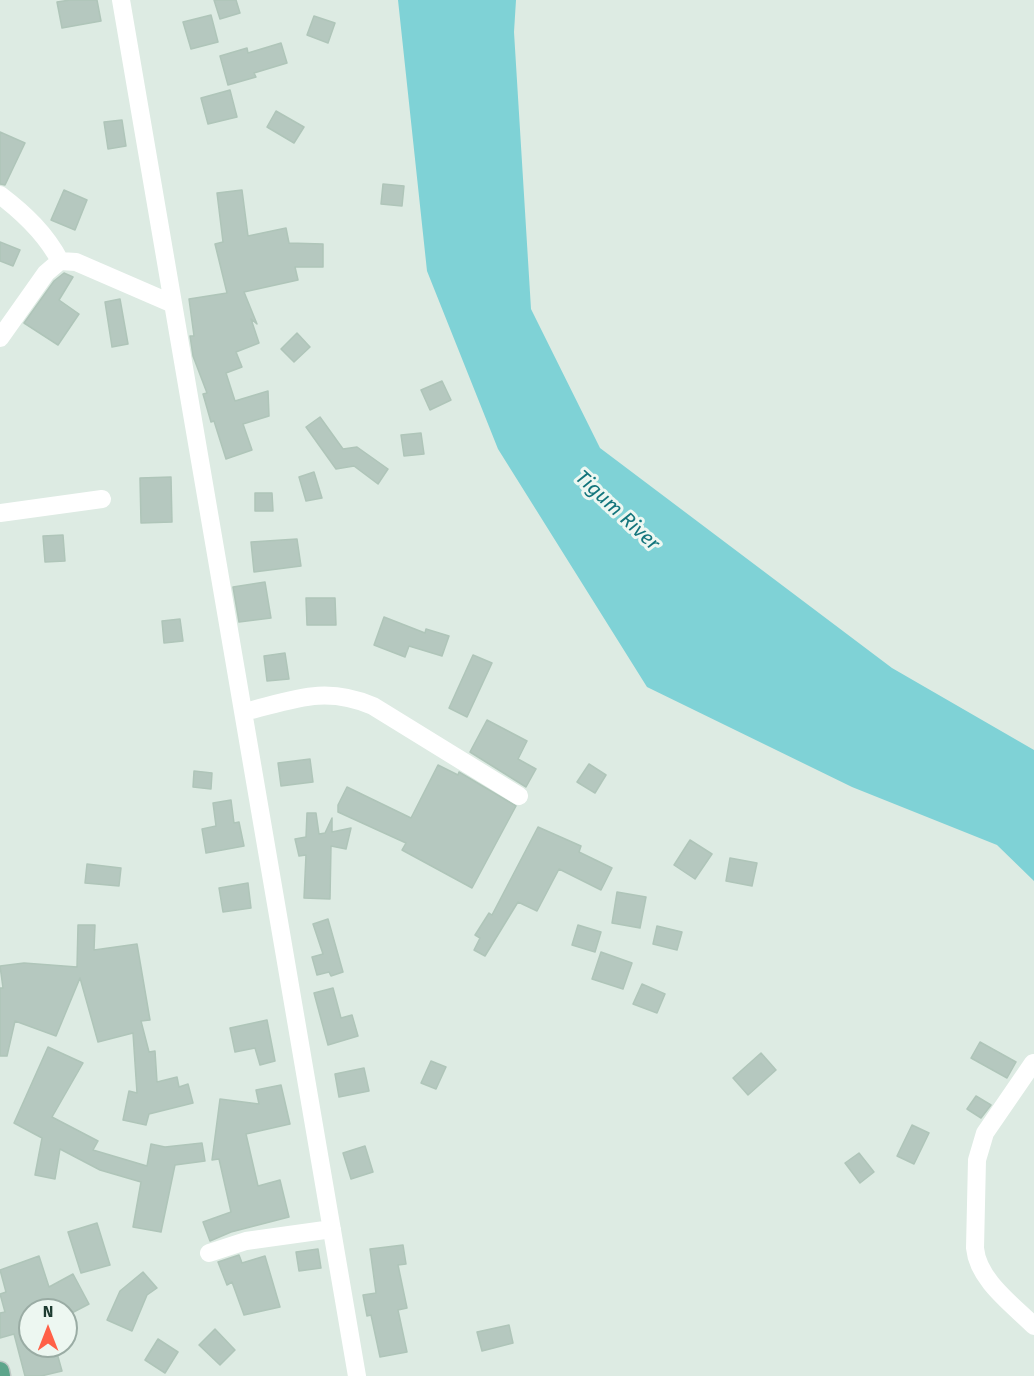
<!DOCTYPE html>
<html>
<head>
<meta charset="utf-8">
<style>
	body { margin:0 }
	#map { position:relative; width:1034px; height:1376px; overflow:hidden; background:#ddebe3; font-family:"Fira Sans",sans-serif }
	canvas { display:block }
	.north { position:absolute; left:18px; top:1298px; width:60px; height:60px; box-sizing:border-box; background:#edf7f1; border:2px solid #9aaca4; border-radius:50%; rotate:0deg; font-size:16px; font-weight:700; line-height:24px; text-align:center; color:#1d3b30 }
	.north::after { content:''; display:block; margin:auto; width:21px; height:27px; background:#ff6047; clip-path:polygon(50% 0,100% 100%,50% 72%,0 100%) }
</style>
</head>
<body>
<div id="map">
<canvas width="1034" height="1376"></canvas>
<div class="north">N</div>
</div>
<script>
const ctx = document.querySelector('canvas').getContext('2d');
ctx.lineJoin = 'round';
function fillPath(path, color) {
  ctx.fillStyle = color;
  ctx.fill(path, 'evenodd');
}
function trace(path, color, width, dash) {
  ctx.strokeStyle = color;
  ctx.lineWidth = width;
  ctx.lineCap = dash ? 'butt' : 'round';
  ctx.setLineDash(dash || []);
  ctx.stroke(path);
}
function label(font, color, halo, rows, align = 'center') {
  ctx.font = font + ' "Fira Sans",sans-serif';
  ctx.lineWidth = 6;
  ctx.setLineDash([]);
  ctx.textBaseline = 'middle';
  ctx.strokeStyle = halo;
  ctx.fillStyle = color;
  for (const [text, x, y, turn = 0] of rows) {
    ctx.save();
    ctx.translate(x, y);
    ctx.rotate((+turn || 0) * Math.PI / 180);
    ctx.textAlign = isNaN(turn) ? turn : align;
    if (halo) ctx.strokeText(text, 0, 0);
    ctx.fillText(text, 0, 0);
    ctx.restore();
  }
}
fillPath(new Path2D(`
	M 398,0 L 516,0 L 514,32 L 531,309 L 600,448 L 892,668 L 1034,750 L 1034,881 L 997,845 L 852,787 L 647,687 L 498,449 L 427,271 Z`), '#7fd2d6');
const building = new Path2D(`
	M 70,0 L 97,0 L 101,21 L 62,28 L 57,2 Z
	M 214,0 L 236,0 L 240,13 L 220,19 Z
	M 211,15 L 218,42 L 191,49 L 183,22 Z
	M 314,16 L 335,23 L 328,43 L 307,35 Z
	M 281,43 L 287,63 L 254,73 L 256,77 L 228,85 L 220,56 L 247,48 L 248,53 Z
	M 230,90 L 237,117 L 208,124 L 201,98 Z
	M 276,111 L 304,127 L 294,143 L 267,127 Z
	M 122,120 L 126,146 L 108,149 L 104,122 Z
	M 0,132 L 25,143 L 5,185 L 0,184 Z
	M 383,184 L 404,186 L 402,206 L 381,204 Z
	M 64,190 L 87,200 L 75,230 L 51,220 Z
	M 242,190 L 248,236 L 286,228 L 289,243 L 323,244 L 323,267 L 295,267 L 298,280 L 244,292 L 257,324 L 251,319 L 259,343 L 236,352 L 242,367 L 226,373 L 235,401 L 268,391 L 269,416 L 243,424 L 252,450 L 226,459 L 214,421 L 211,422 L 203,394 L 207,393 L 193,356 L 190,336 L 194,336 L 189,299 L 227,293 L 215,244 L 223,242 L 217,193 Z
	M 0,242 L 20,250 L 13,266 L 0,261 Z
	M 64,273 L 73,277 L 59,300 L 79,314 L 58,345 L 24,323 L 54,281 Z
	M 120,299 L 128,344 L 112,347 L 105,302 Z
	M 297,333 L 310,347 L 294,362 L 281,349 Z
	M 442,381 L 451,400 L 430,410 L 421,390 Z
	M 320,417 L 343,449 L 357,447 L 388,469 L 378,484 L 354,466 L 336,469 L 306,427 Z
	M 421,433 L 424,454 L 404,456 L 401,435 Z
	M 314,472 L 322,498 L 306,501 L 299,477 Z
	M 171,477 L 172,522 L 141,523 L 140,478 Z
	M 255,493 L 272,493 L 273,511 L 255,511 Z
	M 63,535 L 65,561 L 45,562 L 43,536 Z
	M 297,539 L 301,566 L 254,572 L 251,542 Z
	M 265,582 L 271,618 L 239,622 L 233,587 Z
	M 306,598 L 335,598 L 336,625 L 307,625 Z
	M 384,617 L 425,633 L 426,629 L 449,636 L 442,656 L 409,646 L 405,657 L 374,645 Z
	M 180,619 L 183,641 L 164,643 L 162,621 Z
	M 285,653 L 289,679 L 267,681 L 264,656 Z
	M 473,655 L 492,663 L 467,717 L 449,708 Z
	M 487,720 L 527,741 L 518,759 L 536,769 L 526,787 L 470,752 Z
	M 310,759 L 313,782 L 281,786 L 278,763 Z
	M 589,764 L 606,775 L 595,793 L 577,782 Z
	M 438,765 L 458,775 L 459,772 L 516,806 L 472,888 L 402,850 L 406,843 L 338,812 L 338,805 L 347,787 L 411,818 Z
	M 194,771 L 212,773 L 211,789 L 193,787 Z
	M 231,800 L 234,823 L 239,822 L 244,846 L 206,853 L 202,829 L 216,826 L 213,803 Z
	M 307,813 L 316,813 L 319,834 L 325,833 L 332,818 L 332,832 L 351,828 L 346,849 L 331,846 L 330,899 L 304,898 L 306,855 L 299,856 L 295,839 L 306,837 Z
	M 538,827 L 581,846 L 579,852 L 612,868 L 601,890 L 559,869 L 537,911 L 518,902 L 485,956 L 474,950 L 480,938 L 475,935 L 489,913 L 492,915 Z
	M 690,840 L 712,854 L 695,879 L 674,865 Z
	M 730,858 L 757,863 L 752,886 L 726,881 Z
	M 87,864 L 121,868 L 119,886 L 85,883 Z
	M 248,883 L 251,908 L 223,912 L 219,888 Z
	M 617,892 L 646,897 L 640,928 L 612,923 Z
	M 328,919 L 343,972 L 331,976 L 329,972 L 317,975 L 312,957 L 323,954 L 313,924 Z
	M 78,925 L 95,925 L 94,950 L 137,944 L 150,1020 L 141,1021 L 149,1052 L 155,1051 L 157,1082 L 177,1077 L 179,1087 L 188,1084 L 193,1103 L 149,1114 L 146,1125 L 123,1120 L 129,1091 L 137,1093 L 133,1033 L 98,1042 L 80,978 L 56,1036 L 15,1021 L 7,1056 L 0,1056 L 0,988 L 3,988 L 0,966 L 24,963 L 77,967 Z
	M 578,925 L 601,932 L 595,952 L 572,945 Z
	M 657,926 L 682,932 L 677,950 L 653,944 Z
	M 601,952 L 632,963 L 623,989 L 592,979 Z
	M 642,984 L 665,994 L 657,1013 L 633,1004 Z
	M 333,988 L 341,1018 L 352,1015 L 358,1036 L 328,1045 L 314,993 Z
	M 267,1020 L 275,1061 L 260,1065 L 255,1048 L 235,1052 L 230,1028 Z
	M 980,1042 L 1016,1062 L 1007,1078 L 971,1058 Z
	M 48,1047 L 83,1063 L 52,1117 L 98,1141 L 93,1150 L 147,1166 L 151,1144 L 165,1147 L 202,1143 L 205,1161 L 175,1165 L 161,1232 L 133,1227 L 141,1182 L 100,1170 L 60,1149 L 55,1179 L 35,1175 L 42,1138 L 14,1123 Z
	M 761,1053 L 776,1070 L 748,1095 L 733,1078 Z
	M 431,1061 L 446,1067 L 436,1089 L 421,1083 Z
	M 364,1068 L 369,1091 L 339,1097 L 335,1074 Z
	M 281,1085 L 290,1124 L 246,1134 L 258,1186 L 280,1180 L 289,1217 L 231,1232 L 210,1241 L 203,1222 L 231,1212 L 219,1159 L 212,1160 L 220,1099 L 259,1104 L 256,1090 Z
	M 976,1096 L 991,1105 L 981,1118 L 967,1109 Z
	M 912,1125 L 929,1133 L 914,1164 L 897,1156 Z
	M 365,1146 L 373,1172 L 351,1179 L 343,1153 Z
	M 859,1153 L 874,1172 L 860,1183 L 845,1163 Z
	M 97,1223 L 110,1265 L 81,1273 L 68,1232 Z
	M 403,1245 L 406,1264 L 398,1265 L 407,1308 L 398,1310 L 407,1352 L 380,1357 L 371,1315 L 367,1316 L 363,1295 L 376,1293 L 370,1249 Z
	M 318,1249 L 321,1268 L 299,1271 L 296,1252 Z
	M 239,1255 L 242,1263 L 265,1256 L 280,1307 L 244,1315 L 232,1282 L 227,1285 L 218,1262 Z
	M 39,1256 L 49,1287 L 73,1274 L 89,1304 L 66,1316 L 66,1310 L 30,1310 L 30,1346 L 55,1346 L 62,1371 L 41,1376 L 25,1376 L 14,1334 L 0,1338 L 0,1313 L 5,1312 L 0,1294 L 6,1292 L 0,1270 Z
	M 143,1272 L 157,1288 L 147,1295 L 132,1331 L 107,1320 L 120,1291 Z
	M 509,1325 L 513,1343 L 482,1351 L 477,1332 Z
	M 215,1329 L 235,1350 L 220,1365 L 199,1345 Z
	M 158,1339 L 178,1352 L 165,1373 L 145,1360 Z`);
fillPath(building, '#b5c8bf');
trace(building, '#afc5b9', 1.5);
const primary = new Path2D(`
	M 0,1371 L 1,1376`);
trace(primary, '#c0c8c5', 21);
trace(new Path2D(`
	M 121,0 L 357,1376
	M 0,195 C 25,214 46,234 60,261
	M 0,338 L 46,273 L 60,261 L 76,262 L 173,304
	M 0,513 L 102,499
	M 244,712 C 293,700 324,685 373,706 L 519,796
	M 1033,1063 L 985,1133 L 977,1160 L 975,1248 C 978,1280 1012,1304 1034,1326
	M 209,1253 L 246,1241 L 332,1229`), '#fff', 18);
trace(primary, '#5da58b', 18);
label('italic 20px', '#13757c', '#edf7f1', [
	["Tigum River",617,511,43]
]);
</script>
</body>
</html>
